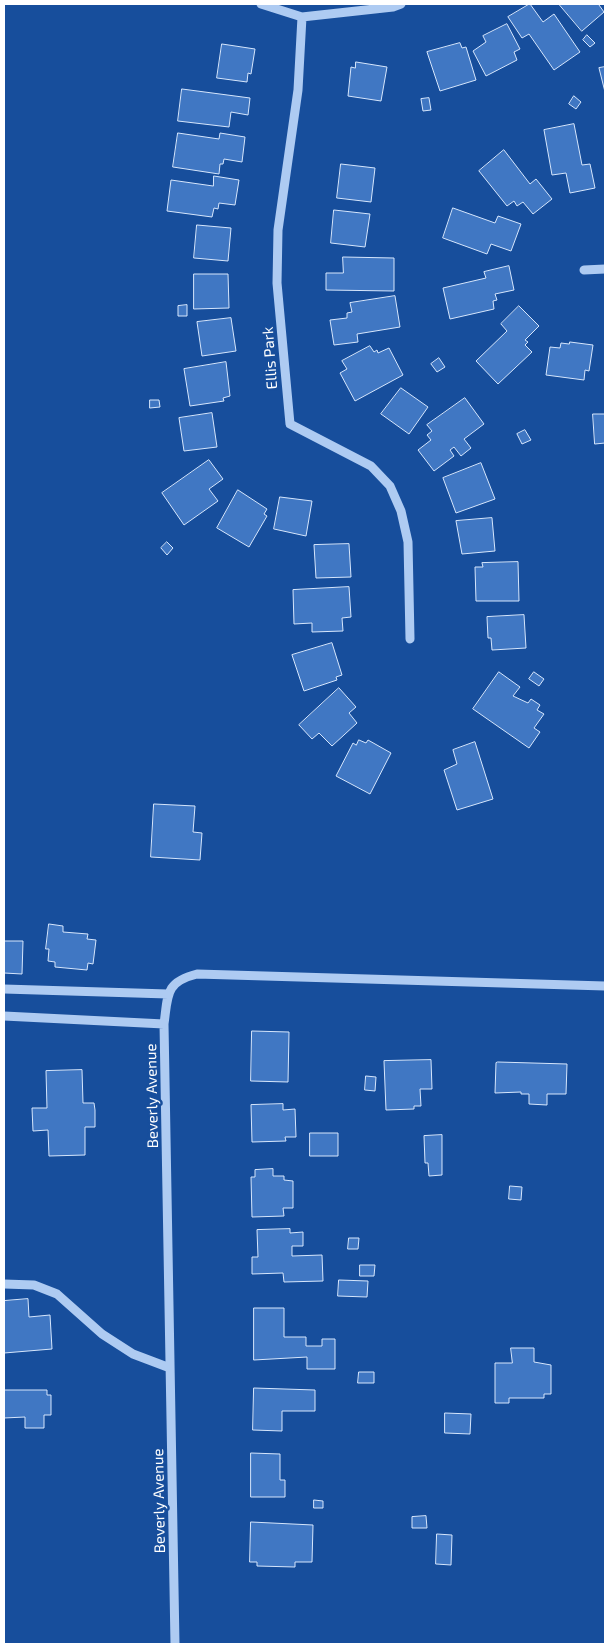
<!DOCTYPE html>
<html>
<head>
<meta charset="utf-8">
<style>
	body { margin:0 }
	#map { position:relative; width:609px; height:1648px; overflow:hidden; background:#174e9c; font-family:"Exo 2",sans-serif }
	canvas { display:block }
	.frame { position:absolute; inset:0; border:5px solid #fff; pointer-events:none }
</style>
</head>
<body>
<div id="map">
<canvas width="609" height="1648"></canvas>
<div class="frame"></div>
</div>
<script>
const ctx = document.querySelector('canvas').getContext('2d');
ctx.lineJoin = 'round';
function fillPath(path, color) {
  ctx.fillStyle = color;
  ctx.fill(path, 'evenodd');
}
function trace(path, color, width, dash) {
  ctx.strokeStyle = color;
  ctx.lineWidth = width;
  ctx.lineCap = dash ? 'butt' : 'round';
  ctx.setLineDash(dash || []);
  ctx.stroke(path);
}
function label(font, color, halo, rows, align = 'center') {
  ctx.font = font + ' "Exo 2",sans-serif';
  ctx.lineWidth = 5;
  ctx.setLineDash([]);
  ctx.textBaseline = 'middle';
  ctx.strokeStyle = halo;
  ctx.fillStyle = color;
  for (const [text, x, y, turn = 0] of rows) {
    ctx.save();
    ctx.translate(x, y);
    ctx.rotate((+turn || 0) * Math.PI / 180);
    ctx.textAlign = isNaN(turn) ? turn : align;
    if (halo) ctx.strokeText(text, 0, 0);
    ctx.fillText(text, 0, 0);
    ctx.restore();
  }
}
const building = new Path2D(`
	M 530,4 L 543,22 L 554,14 L 580,52 L 554,70 L 529,34 L 522,38 L 508,17 Z
	M 559,4 L 600,4 L 599,5 L 604,12 L 582,31 Z
	M 507,24 L 520,49 L 514,52 L 517,60 L 486,76 L 473,51 L 486,42 L 483,36 Z
	M 587,35 L 595,43 L 590,47 L 583,40 Z
	M 460,43 L 462,48 L 466,47 L 476,80 L 440,91 L 427,52 Z
	M 222,44 L 255,49 L 251,74 L 248,73 L 247,82 L 217,78 Z
	M 356,62 L 387,67 L 381,101 L 348,96 L 351,67 L 355,68 Z
	M 605,67 L 605,92 L 599,68 Z
	M 182,89 L 250,98 L 248,115 L 231,112 L 229,127 L 178,121 Z
	M 574,96 L 581,102 L 576,109 L 569,104 Z
	M 429,98 L 431,110 L 423,111 L 421,99 Z
	M 574,124 L 582,165 L 590,164 L 595,188 L 570,193 L 566,173 L 552,175 L 544,130 Z
	M 178,133 L 219,139 L 220,133 L 245,137 L 242,162 L 224,159 L 223,164 L 220,164 L 219,174 L 173,167 Z
	M 504,150 L 530,184 L 536,179 L 552,199 L 533,214 L 523,202 L 517,206 L 514,201 L 507,206 L 479,171 Z
	M 341,164 L 375,168 L 371,202 L 337,198 Z
	M 214,176 L 239,180 L 235,205 L 219,203 L 218,209 L 214,208 L 212,217 L 167,211 L 171,180 L 213,186 Z
	M 453,208 L 495,223 L 498,216 L 521,224 L 511,251 L 491,244 L 487,254 L 443,238 Z
	M 334,210 L 370,214 L 365,247 L 331,243 Z
	M 197,225 L 231,228 L 228,261 L 194,258 Z
	M 343,257 L 394,258 L 394,291 L 326,290 L 326,273 L 343,273 Z
	M 509,266 L 514,290 L 495,294 L 497,300 L 493,301 L 494,309 L 450,319 L 443,288 L 486,278 L 484,272 Z
	M 194,274 L 228,274 L 229,308 L 194,309 Z
	M 395,296 L 400,327 L 357,334 L 358,342 L 334,345 L 330,320 L 347,318 L 347,313 L 352,312 L 350,303 Z
	M 187,305 L 187,316 L 178,316 L 178,306 Z
	M 519,306 L 539,326 L 525,340 L 528,342 L 525,345 L 532,352 L 498,384 L 476,361 L 507,331 L 501,324 Z
	M 231,318 L 236,351 L 202,356 L 197,322 Z
	M 570,342 L 593,345 L 589,371 L 585,370 L 584,380 L 546,375 L 550,347 L 560,348 L 561,343 L 569,344 Z
	M 370,346 L 374,352 L 377,350 L 378,353 L 389,348 L 403,375 L 355,401 L 340,373 L 347,369 L 342,361 Z
	M 439,358 L 445,367 L 437,372 L 431,364 Z
	M 226,362 L 230,396 L 223,398 L 224,401 L 190,406 L 184,369 Z
	M 401,388 L 428,407 L 409,434 L 381,414 Z
	M 465,398 L 484,424 L 464,439 L 471,448 L 461,456 L 454,447 L 450,450 L 454,456 L 434,471 L 418,450 L 431,440 L 427,435 L 432,431 L 427,425 Z
	M 150,400 L 159,400 L 160,407 L 150,408 Z
	M 212,413 L 217,447 L 184,451 L 179,418 Z
	M 593,414 L 605,414 L 605,443 L 595,444 Z
	M 525,430 L 531,440 L 522,444 L 517,434 Z
	M 209,460 L 223,479 L 209,489 L 218,501 L 184,525 L 162,493 Z
	M 481,463 L 495,499 L 456,513 L 443,478 Z
	M 238,490 L 267,509 L 264,514 L 267,516 L 249,547 L 217,528 Z
	M 280,497 L 312,501 L 306,536 L 274,529 Z
	M 492,518 L 495,551 L 462,554 L 456,521 Z
	M 167,542 L 173,548 L 167,555 L 161,548 Z
	M 349,544 L 351,577 L 316,578 L 314,545 Z
	M 518,562 L 519,601 L 476,601 L 475,567 L 483,567 L 482,563 Z
	M 349,587 L 351,617 L 342,618 L 343,631 L 312,632 L 312,623 L 294,624 L 293,590 Z
	M 524,615 L 526,648 L 492,650 L 491,638 L 488,638 L 487,617 Z
	M 332,643 L 342,675 L 336,677 L 337,680 L 304,691 L 292,655 Z
	M 499,672 L 520,687 L 513,696 L 528,703 L 531,699 L 540,705 L 537,710 L 544,714 L 534,728 L 540,732 L 529,748 L 473,709 Z
	M 534,672 L 544,679 L 539,686 L 529,679 Z
	M 339,688 L 356,707 L 349,713 L 357,723 L 332,746 L 319,733 L 312,739 L 299,725 Z
	M 359,740 L 366,743 L 368,740 L 391,753 L 370,794 L 336,776 L 353,743 L 356,745 Z
	M 475,742 L 493,799 L 457,810 L 444,770 L 457,764 L 453,750 Z
	M 154,804 L 195,806 L 193,832 L 202,833 L 200,860 L 151,857 Z
	M 49,924 L 63,926 L 63,932 L 88,934 L 87,939 L 96,940 L 93,964 L 88,963 L 87,970 L 55,967 L 55,962 L 48,961 L 49,949 L 46,949 Z
	M 4,941 L 23,941 L 22,974 L 4,973 Z
	M 252,1031 L 289,1032 L 288,1082 L 251,1081 Z
	M 431,1060 L 432,1089 L 420,1089 L 421,1106 L 414,1106 L 414,1109 L 386,1110 L 384,1061 Z
	M 498,1062 L 567,1064 L 566,1094 L 547,1094 L 547,1105 L 529,1104 L 529,1094 L 521,1094 L 521,1092 L 495,1093 L 496,1063 Z
	M 82,1070 L 83,1103 L 94,1103 L 95,1110 L 95,1127 L 85,1127 L 85,1155 L 49,1156 L 48,1130 L 33,1131 L 32,1108 L 47,1108 L 46,1071 Z
	M 366,1076 L 376,1077 L 375,1091 L 365,1090 Z
	M 283,1104 L 283,1110 L 295,1109 L 296,1137 L 285,1137 L 286,1141 L 252,1142 L 251,1105 Z
	M 310,1133 L 338,1133 L 338,1156 L 310,1156 Z
	M 442,1135 L 442,1175 L 429,1176 L 428,1163 L 425,1163 L 424,1136 Z
	M 273,1169 L 273,1176 L 284,1176 L 284,1180 L 293,1181 L 293,1208 L 283,1208 L 284,1216 L 252,1217 L 251,1177 L 255,1177 L 255,1170 Z
	M 510,1186 L 522,1187 L 521,1200 L 509,1199 Z
	M 290,1229 L 290,1233 L 303,1232 L 303,1246 L 292,1246 L 292,1256 L 322,1255 L 323,1281 L 284,1282 L 283,1273 L 252,1274 L 252,1257 L 258,1257 L 257,1230 Z
	M 349,1238 L 359,1238 L 358,1249 L 348,1249 Z
	M 360,1265 L 375,1265 L 374,1276 L 360,1276 Z
	M 339,1280 L 368,1281 L 367,1297 L 338,1296 Z
	M 28,1299 L 29,1317 L 50,1315 L 52,1349 L 4,1353 L 4,1301 Z
	M 254,1308 L 284,1308 L 284,1337 L 306,1337 L 306,1346 L 322,1346 L 322,1339 L 335,1339 L 335,1369 L 307,1369 L 307,1357 L 254,1360 Z
	M 511,1348 L 534,1348 L 534,1362 L 551,1365 L 551,1394 L 544,1394 L 544,1398 L 509,1398 L 509,1403 L 495,1403 L 495,1363 L 512,1363 Z
	M 359,1372 L 374,1372 L 374,1383 L 358,1383 Z
	M 254,1388 L 315,1390 L 315,1411 L 282,1411 L 282,1431 L 253,1430 Z
	M 4,1390 L 47,1390 L 47,1395 L 51,1395 L 51,1415 L 44,1415 L 44,1428 L 25,1428 L 25,1417 L 4,1418 Z
	M 445,1413 L 471,1414 L 470,1434 L 445,1433 Z
	M 251,1453 L 280,1454 L 280,1480 L 285,1480 L 285,1497 L 251,1497 Z
	M 314,1500 L 323,1501 L 323,1508 L 314,1508 Z
	M 426,1516 L 427,1528 L 412,1528 L 412,1517 Z
	M 251,1522 L 313,1525 L 312,1562 L 295,1562 L 295,1567 L 257,1566 L 257,1562 L 250,1562 Z
	M 437,1534 L 452,1535 L 451,1565 L 436,1564 Z`);
fillPath(building, '#4077c3');
trace(building, '#d6e6fc', 1);
trace(new Path2D(`
	M 261,4 L 302,17 L 393,7 L 401,4
	M 302,17 L 298,90 L 278,230 L 277,283 L 290,424 L 371,466 L 390,486 L 401,511 L 408,542 L 410,639
	M 584,270 L 605,269
	M 4,989 L 168,994
	M 4,1016 L 164,1024
	M 4,1284 L 34,1285 L 57,1294 L 102,1334 L 133,1354 L 170,1368
	M 175,1644 L 164,1024 C 168,995 165,982 197,974 L 605,986`), '#aecbf2', 9);
label('15px', '#fff', '#174e9c', [
	["Ellis Park",270,358,-94],
	["Beverly Avenue",152,1096,-91],
	["Beverly Avenue",159,1501,-91]
]);
</script>
</body>
</html>
